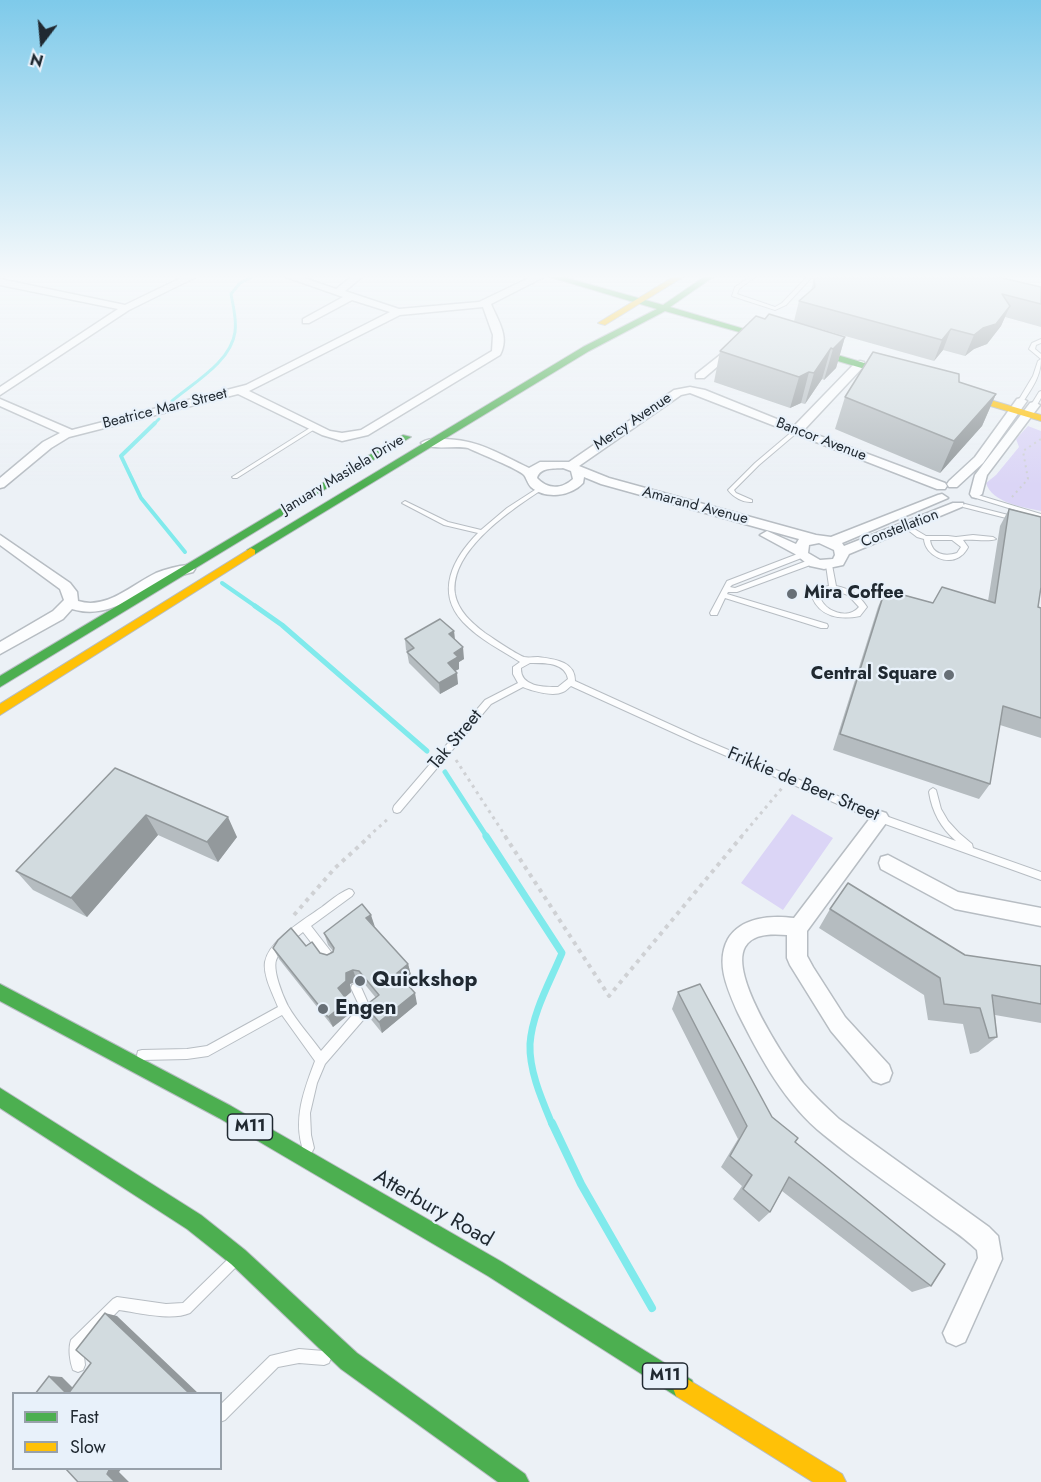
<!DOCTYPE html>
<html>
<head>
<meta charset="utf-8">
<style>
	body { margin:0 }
	#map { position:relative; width:1041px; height:1482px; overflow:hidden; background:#ecf1f6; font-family:Jost,sans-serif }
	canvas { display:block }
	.legend { position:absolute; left:12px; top:1392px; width:210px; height:78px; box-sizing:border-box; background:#e8f1fa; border:2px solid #98a1aa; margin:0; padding:8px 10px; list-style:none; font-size:18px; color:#202931 }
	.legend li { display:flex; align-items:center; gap:12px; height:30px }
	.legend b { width:30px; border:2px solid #98a1aa }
	.north { position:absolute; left:12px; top:12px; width:60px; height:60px; -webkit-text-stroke:4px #e8f1fa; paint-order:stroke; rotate:196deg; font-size:16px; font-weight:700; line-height:24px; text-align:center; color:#202931 }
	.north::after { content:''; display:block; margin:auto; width:21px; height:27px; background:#202931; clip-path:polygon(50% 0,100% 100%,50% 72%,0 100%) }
</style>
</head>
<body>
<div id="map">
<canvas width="1041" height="1482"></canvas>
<ul class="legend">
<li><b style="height:8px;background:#4caf50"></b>Fast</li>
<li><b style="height:8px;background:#ffc107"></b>Slow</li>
</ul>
<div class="north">N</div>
</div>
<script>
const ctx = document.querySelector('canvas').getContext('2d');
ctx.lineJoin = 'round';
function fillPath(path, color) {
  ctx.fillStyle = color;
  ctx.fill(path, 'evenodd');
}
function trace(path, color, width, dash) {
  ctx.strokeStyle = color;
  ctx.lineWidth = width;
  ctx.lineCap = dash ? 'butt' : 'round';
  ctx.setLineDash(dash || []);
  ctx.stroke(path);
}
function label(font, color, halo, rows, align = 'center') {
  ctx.font = font + ' Jost,sans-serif';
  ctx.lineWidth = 4.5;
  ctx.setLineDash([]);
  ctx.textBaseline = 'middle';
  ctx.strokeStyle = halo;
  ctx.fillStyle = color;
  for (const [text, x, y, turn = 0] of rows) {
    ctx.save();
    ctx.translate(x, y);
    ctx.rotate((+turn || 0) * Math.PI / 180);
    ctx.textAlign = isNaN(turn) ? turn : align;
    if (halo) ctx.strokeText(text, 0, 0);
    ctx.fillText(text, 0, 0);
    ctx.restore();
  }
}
fillPath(new Path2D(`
	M 1028,426 L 1041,431 L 1041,511 C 1023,507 992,503 986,483 L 996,475 L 1019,447 L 1016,439 Z
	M 792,814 L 833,838 L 783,910 L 741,883 Z`), '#dbd5f6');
trace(new Path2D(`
	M 172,401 C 193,383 231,362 235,332 C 237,319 233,306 231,294 L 240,283 L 252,277
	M 153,425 L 159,419`), '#80eaec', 3);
trace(new Path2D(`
	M 155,423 L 121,456 L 141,498 L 185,552
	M 222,583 L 258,608`), '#80eaec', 4);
trace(new Path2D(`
	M 255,606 L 282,625 L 427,751
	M 445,772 L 487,837`), '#80eaec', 5);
trace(new Path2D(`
	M 486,836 L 562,953 C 550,982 532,1013 530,1044 C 529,1071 542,1100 552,1124`), '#80eaec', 7);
trace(new Path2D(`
	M 552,1123 L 581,1184 L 652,1308`), '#80eaec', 8);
const lane = new Path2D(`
	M 750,277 L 755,277 L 739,289 L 737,294 L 775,307 L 782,303 L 807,277 L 812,277 L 786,305 L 775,310 L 732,296 L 735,287 Z
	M 1041,339 L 1041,343 L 1036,345 L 1035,349 L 1041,354 L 1041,359 L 1029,349 L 1032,343 Z
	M 1041,359 C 1041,376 1032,388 1023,402 L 1019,402 L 1018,401 L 1033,376 L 1038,361 Z
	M 1041,391 L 1041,398 L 1037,405 L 1032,406 L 1031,405 L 1039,392 Z
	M 313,426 L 318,427 L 237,478 L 233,478 L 232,477 Z
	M 794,430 L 799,431 L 759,465 L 734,490 L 736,493 L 752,500 L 752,502 C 744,503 733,497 728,490 L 755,463 Z
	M 541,486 L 543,487 L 543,489 C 512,509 449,551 455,594 C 458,611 472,623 485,633 C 494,639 514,653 524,657 C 528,658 533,657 538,657 C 546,658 556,659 564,663 C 572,667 575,673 575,681 L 700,738 L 883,815 L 956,841 C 941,828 932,812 929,792 L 930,790 L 933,788 L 936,790 L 941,809 L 948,821 L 959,833 L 972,844 L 973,848 L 1041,872 L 1041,880 L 877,821 L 694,742 L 571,686 C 568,688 566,691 563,692 C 553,697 532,691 523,687 L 491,704 L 400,812 L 397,813 L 394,812 L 393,809 L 394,806 L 485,700 L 518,683 L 513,674 L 513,667 L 520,662 C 501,650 479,639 463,622 C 435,592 453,558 478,533 L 444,525 L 402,503 L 405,501 L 407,502 L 448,522 L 481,530 L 507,508 ZM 530,663 C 544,663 565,662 568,679 L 558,687 C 544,687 520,687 521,668 Z
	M 978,495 L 1041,514 L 1041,518 L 976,498 L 975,497 Z
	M 965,504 L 1016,517 L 1017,518 L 1014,520 L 963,507 L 963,505 Z
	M 906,524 L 926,536 L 948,536 L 956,537 L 973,535 L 993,537 L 996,539 C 989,542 973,539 963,540 L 968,547 C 968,548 963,555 962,555 C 949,567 925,556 924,539 L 917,537 L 904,527 L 904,525 ZM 930,540 L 952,540 L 961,547 L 957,553 C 944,557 932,554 930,540 Z
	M 800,553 L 804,553 L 805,555 L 804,557 L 732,585 L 730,587 L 735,588 L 809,560 L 813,560 L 813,564 L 737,592 L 728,592 L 727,594 L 827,624 L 828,626 L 827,628 L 821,628 L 725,598 L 717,615 L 711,615 L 710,613 L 727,581 Z
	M 827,563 L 829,563 L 832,565 L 836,586 C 851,589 859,595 867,607 L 860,616 C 840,620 820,617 812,597 L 818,588 L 829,586 L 826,565 ZM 833,590 L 848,595 L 859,607 C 848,620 825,612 820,597 L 822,592 Z
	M 349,889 L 352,890 L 354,893 L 352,896 L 311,926 L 335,957 L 336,960 L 335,963 L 331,965 L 327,963 L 303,932 C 294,939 282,947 277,958 C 271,968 283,996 288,1006 C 297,1022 311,1037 321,1051 L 355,1012 L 358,1003 L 351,988 L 352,985 L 356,983 L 360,985 L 368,1003 L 364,1019 L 325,1064 L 317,1083 L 310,1113 L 311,1135 L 314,1148 L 312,1152 L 308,1154 L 304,1152 C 292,1121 304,1090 315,1061 L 282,1015 L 208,1056 L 187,1059 L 142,1060 L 138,1059 L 137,1055 L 138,1051 L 142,1050 L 187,1049 L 207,1046 L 278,1007 C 273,994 263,976 265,962 C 269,940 305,919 322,907 C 330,901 339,893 349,889 Z
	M 231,1258 L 235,1260 L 237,1264 L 235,1268 L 190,1313 C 172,1321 139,1313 119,1310 L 83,1347 L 85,1365 L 83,1370 L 78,1372 L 73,1370 C 70,1362 68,1349 71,1340 L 113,1299 L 117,1297 L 166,1304 L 183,1303 L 227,1260 Z
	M 299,1349 L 324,1351 L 329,1353 L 331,1358 L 329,1363 L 324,1365 L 299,1363 L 278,1367 L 225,1420 L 220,1422 L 220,1405 L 270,1356 Z`);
const street = new Path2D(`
	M 183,277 L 196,277 L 129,310 L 0,395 L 0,387 L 118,309 L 0,285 L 0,279 L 125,305 Z
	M 286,277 L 301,277 L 336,289 L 351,277 L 362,277 L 345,291 L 399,309 L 479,302 L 531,277 L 544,277 L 491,304 C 498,321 510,337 500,355 L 368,435 L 342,441 L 322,435 L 238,394 L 69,437 L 51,448 L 4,487 L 0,488 L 0,478 L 43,442 L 60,433 L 0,406 L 0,399 L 72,430 L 246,385 L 390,312 L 352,300 L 309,323 L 303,323 L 303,319 L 343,297 ZM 483,307 L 493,335 L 492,351 L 361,430 L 342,433 L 330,431 L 249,391 L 400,315 Z
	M 734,344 L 738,345 L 738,349 L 704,378 L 696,378 L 696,374 Z
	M 860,361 L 864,362 L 864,366 L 804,430 L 945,483 L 947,486 L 945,489 L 937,489 L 690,393 L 681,395 L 579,466 L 609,478 L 816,535 L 831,537 L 938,495 L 942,494 L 948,498 L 842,543 L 844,546 L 953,503 L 963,503 L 964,506 L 849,554 L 843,565 L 824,569 L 810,566 L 795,554 L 760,535 L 767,531 L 796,544 L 799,539 L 601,484 L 584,477 L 583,483 C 571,496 546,500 531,487 C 528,484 526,477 524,475 C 517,468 480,454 468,448 C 454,445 432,451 421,443 C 426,439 432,439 439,439 C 475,438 498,453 529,468 L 540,462 L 569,462 L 674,390 L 690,387 L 705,390 L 794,426 L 856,362 ZM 563,468 L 571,471 L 573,479 C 561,490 547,489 537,478 C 540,467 553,469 563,468 ZM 819,543 L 834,550 L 835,555 L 833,559 L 820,560 L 808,553 L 809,545 Z
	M 1021,398 L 1027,401 L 983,463 L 957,487 L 949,487 L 947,484 L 949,481 L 975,457 L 1017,399 Z
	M 1034,402 L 1040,405 L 987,475 L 982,494 L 976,498 L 972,497 L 970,494 L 975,475 L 1030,403 Z
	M 0,535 L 70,583 L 77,592 L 78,601 C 107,610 131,585 156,573 C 166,569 177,566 188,565 L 195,569 L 193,572 C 183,575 174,576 165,580 C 134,595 109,620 72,609 L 63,619 L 0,654 L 0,642 L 53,611 L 64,600 L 60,589 L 0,545 Z
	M 880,811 L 886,813 L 889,818 L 886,823 L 807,931 L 807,956 L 813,967 L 845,1017 L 889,1065 L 892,1073 L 889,1081 L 881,1084 L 873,1081 L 831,1031 L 790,965 L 787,958 L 787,935 C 773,934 753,933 745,947 C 729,976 785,1059 803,1083 C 814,1096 827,1108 839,1119 L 989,1227 L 998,1236 L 1002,1259 L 965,1342 L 956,1346 L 947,1342 L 943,1333 L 978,1258 L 977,1250 C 963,1236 946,1226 930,1214 C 895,1188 858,1163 824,1135 C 785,1104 760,1057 738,1013 C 728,990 715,963 728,939 C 741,917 771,915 794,918 L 874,813 Z
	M 888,855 L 958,892 L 1041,908 L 1041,926 L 955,909 L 881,869 L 879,863 L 881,857 Z`);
const fast = new Path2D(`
	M 550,277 L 563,277 L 663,305 L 704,277 L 713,277 L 670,307 L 778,339 L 771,341 L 665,311 L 589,351 L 255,554 L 247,554 L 247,550 L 583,347 L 657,309 Z
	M 807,346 L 898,373 L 899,375 L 892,377 L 804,351 L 804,347 Z
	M 403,435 L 411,437 L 0,687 L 0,676 Z
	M 0,984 L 231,1106 L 502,1262 L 692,1380 L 695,1388 L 692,1396 L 684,1399 L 676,1396 L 488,1276 L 219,1118 L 0,1001 Z
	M 0,1088 L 201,1215 L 245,1250 L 357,1353 L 525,1474 L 529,1482 L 498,1482 L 341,1369 L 231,1264 L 187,1229 L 0,1108 Z`);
const slow = new Path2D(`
	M 673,277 L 683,277 L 605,325 L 598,323 Z
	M 960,391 L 1041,415 L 1041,421 L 957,396 L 957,392 Z
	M 251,548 L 255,550 L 255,554 L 0,715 L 0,704 Z
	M 684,1377 L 842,1474 L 846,1482 L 813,1482 L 676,1396 L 673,1388 L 676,1380 Z`);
trace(lane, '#b7bdc3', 2);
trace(street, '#b7bdc3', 3);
trace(fast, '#b7bdc3', 2);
trace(slow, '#b7bdc3', 2);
trace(new Path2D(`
	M 1012,497 L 1028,479 L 1023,451 L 1041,439`), '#cfd1d4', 2, [2, 4]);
trace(new Path2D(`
	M 456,760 L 506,837
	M 368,837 L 390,817
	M 741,837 L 782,788`), '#cfd1d4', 3, [3, 4.5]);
trace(new Path2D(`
	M 505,836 L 609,996 L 742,836
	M 294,915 L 335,868 L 370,836`), '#cfd1d4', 4, [4, 5]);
fillPath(lane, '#fcfdfe');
fillPath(street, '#fcfdfe');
fillPath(fast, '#4caf50');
fillPath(slow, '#ffc107');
fillPath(new Path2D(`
	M 814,279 L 1041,287 L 1041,327 L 1005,317 L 1001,326 L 987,344 L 974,349 L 965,356 L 943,350 L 934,361 L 799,323 L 845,337 L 836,368 L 824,380 L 822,379 L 805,404 L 801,403 L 790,408 L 714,382 L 720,351 L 765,319 L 794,321 L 799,301 L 811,290 Z
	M 959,382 L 996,394 L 982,426 L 940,473 L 835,429 L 845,397 Z
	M 1009,509 L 1038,607 L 1041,608 L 1041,738 L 1000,725 L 990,784 L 979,799 L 833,750 L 878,607 L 885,590 L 933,603 L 988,601 L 1000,526 Z
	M 454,631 L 455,640 L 464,659 L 459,662 L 459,669 L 455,671 L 458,684 L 440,694 L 409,663 L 407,652 L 408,652 L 406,650 L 405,639 Z
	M 115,768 L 237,837 L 218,862 L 158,835 L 87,917 L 33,890 L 16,871 Z
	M 830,909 L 965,955 L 1041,966 L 1041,1023 L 995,1015 L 997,1037 L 978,1052 L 970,1054 L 963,1024 L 928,1020 L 924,995 L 819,928 Z
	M 375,927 L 408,964 L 411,975 L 404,981 L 417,1004 L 382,1033 L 369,1017 L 365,1006 L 376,998 L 363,982 L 357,981 L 350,984 L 351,992 L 345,997 L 348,1001 L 353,1011 L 333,1027 L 279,959 L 273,948 L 320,953 L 327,955 L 333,951 L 328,945 L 324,933 Z
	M 678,992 L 772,1117 L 931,1286 L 912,1292 L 782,1191 L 770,1212 L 759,1222 L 733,1199 L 742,1186 L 721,1167 L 738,1139 L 672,1009 Z`), '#b5bcc0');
fillPath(new Path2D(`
	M 1010,306 L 1001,326 L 987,344 L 974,349 L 965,356 L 974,335 Z
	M 951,329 L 943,350 L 934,361 L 942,340 Z
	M 845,337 L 836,368 L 824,380 L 833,349 Z
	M 831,348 L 822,379 L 805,404 L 814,373 Z
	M 809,372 L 801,403 L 790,408 L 799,377 Z
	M 996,394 L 982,426 L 940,473 L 954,441 Z
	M 454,631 L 455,642 L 449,634 Z
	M 463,647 L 464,659 L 459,662 L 459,669 L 449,674 L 448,663 L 454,653 Z
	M 457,673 L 458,684 L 440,694 L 439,683 Z
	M 146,815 L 158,835 L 87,917 L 71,898 Z
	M 228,817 L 237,837 L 218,862 L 207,842 Z
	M 371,915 L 375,927 L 366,918 Z
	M 408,964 L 411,975 L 400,984 L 397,973 Z
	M 353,970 L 357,981 L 350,984 L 351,992 L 343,999 L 338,988 L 346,973 Z
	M 415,993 L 417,1004 L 382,1033 L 379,1022 Z
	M 348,1001 L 353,1011 L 333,1027 L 328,1017 Z
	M 105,1313 L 117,1316 L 199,1394 L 190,1394 Z
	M 49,1376 L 62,1377 L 79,1394 L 67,1394 Z
	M 110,1468 L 122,1468 L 119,1472 L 129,1482 L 115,1482 L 107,1474 Z`), '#93999c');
const building = new Path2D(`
	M 815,277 L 998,277 L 1041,287 L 1041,304 L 1002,294 L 1010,306 L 996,324 L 983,328 L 974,335 L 951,329 L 942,340 L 799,301 L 815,287 L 814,279 Z
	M 769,314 L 845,337 L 833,349 L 831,348 L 814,373 L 809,372 L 799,377 L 720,351 L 756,316 L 765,319 Z
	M 873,352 L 959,374 L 959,382 L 996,394 L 954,441 L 845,397 Z
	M 1009,509 L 1041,517 L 1041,587 L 1038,607 L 1041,608 L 1041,718 L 1003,706 L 990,784 L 840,734 L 885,590 L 933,603 L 942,587 L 995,603 Z
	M 440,619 L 454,631 L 449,634 L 463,647 L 454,653 L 458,657 L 448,663 L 457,673 L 439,683 L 407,652 L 414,648 L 405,639 Z
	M 115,768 L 228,817 L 207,842 L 146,815 L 71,898 L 16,871 Z
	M 848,883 L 965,955 L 1041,966 L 1041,1004 L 992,995 L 997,1037 L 989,1038 L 980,1008 L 944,1004 L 940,978 L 830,909 Z
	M 362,904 L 371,915 L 366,918 L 408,964 L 397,973 L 415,993 L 379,1022 L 365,1006 L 379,995 L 359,971 L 353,970 L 346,973 L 346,981 L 338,988 L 348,1001 L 328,1017 L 273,948 L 278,940 L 291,928 L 306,946 L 312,942 L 320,953 L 327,955 L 333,952 L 334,948 L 324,933 Z
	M 700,984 L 772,1117 L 798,1138 L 795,1142 L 945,1264 L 931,1286 L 789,1177 L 770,1212 L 743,1189 L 752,1175 L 730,1156 L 747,1126 L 678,992 Z
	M 105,1313 L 190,1394 L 68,1394 L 91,1363 L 76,1350 Z
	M 49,1376 L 67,1394 L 35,1394 Z
	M 65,1468 L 110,1468 L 107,1474 L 115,1482 L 78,1482 Z`);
fillPath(building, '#d2dbdf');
trace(building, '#93999c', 1.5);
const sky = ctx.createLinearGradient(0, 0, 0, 485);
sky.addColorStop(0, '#7ecaea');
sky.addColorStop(0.57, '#f6f9fb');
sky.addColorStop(1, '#f6f9fb00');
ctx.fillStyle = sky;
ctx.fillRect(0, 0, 1041, 485);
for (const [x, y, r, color] of [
	[792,594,6,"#676f76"],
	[949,675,6,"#676f76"],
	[360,981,6,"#676f76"],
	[323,1009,6,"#676f76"]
]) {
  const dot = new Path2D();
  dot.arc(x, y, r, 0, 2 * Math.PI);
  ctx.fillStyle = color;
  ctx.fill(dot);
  trace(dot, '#e8f1fa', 2);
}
label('15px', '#202931', '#e8f1fa', [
	["Beatrice Mare Street",165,409,-14],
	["Mercy Avenue",633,422,-34],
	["Bancor Avenue",821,440,21],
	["January Masilela Drive",343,475,-31],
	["Amarand Avenue",695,506,15],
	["Constellation",900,529,-21]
]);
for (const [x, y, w] of [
	[250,1127,45],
	[665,1376,45]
]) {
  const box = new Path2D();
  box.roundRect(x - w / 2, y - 13, w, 26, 4.5);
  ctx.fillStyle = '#e8f1fa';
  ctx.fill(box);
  trace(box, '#202931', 1.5);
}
label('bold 16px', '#202931', null, [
	["M11",250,1127],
	["M11",665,1376]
]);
label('bold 18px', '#202931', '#e8f1fa', [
	["Mira Coffee",804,594],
	["Central Square",937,675,"right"]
], 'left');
label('18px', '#202931', '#e8f1fa', [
	["Tak Street",456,740,-50],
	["Frikkie de Beer Street",803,785,23]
]);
label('bold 21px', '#202931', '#e8f1fa', [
	["Quickshop",372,981],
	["Engen",335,1009]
], 'left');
label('21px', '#202931', '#e8f1fa', [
	["Atterbury Road",433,1209,30]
]);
</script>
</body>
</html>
